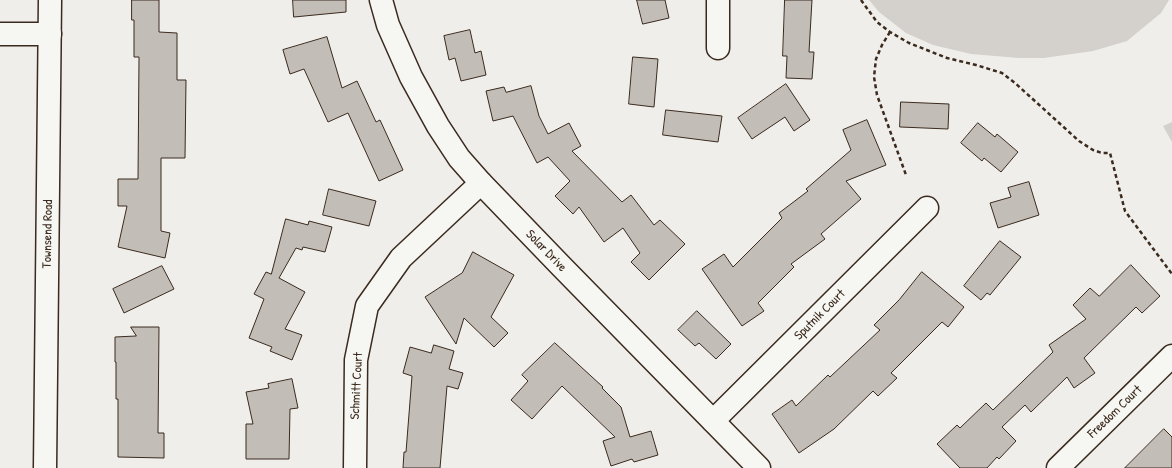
<!DOCTYPE html>
<html>
<head>
<meta charset="utf-8">
<style>
	body { margin:0 }
	canvas { display:block; background:#efeeea }
</style>
</head>
<body>
<canvas width="1172" height="468"></canvas>
<script>
const ctx = document.querySelector('canvas').getContext('2d');
ctx.lineJoin = 'round';
function fillPath(path, color) {
  ctx.fillStyle = color;
  ctx.fill(path, 'evenodd');
}
function trace(path, color, width, dash) {
  ctx.strokeStyle = color;
  ctx.lineWidth = width;
  ctx.lineCap = dash ? 'butt' : 'round';
  ctx.setLineDash(dash || []);
  ctx.stroke(path);
}
function label(font, color, halo, rows, align = 'center') {
  ctx.font = font + ' "Patrick Hand",sans-serif';
  ctx.lineWidth = 3;
  ctx.setLineDash([]);
  ctx.textBaseline = 'middle';
  ctx.strokeStyle = halo;
  ctx.fillStyle = color;
  for (const [text, x, y, turn = 0] of rows) {
    ctx.save();
    ctx.translate(x, y);
    ctx.rotate((+turn || 0) * Math.PI / 180);
    ctx.textAlign = isNaN(turn) ? turn : align;
    if (halo) ctx.strokeText(text, 0, 0);
    ctx.fillText(text, 0, 0);
    ctx.restore();
  }
}
fillPath(new Path2D(`
	M 869,0 L 1169,0 L 1161,13 L 1127,41 L 1093,51 L 1044,58 L 1019,58 L 971,54 L 933,45 L 906,33 L 879,12 Z
	M 1172,122 L 1172,142 L 1163,126 Z`), '#d4d1cc');
const building = new Path2D(`
	M 132,0 L 159,0 L 159,32 L 177,33 L 177,80 L 186,80 L 185,158 L 161,158 L 161,231 L 170,233 L 165,258 L 118,247 L 127,206 L 118,206 L 118,179 L 138,179 L 139,57 L 134,57 L 134,20 L 132,20 Z
	M 293,0 L 346,0 L 346,12 L 294,17 Z
	M 637,0 L 665,0 L 669,18 L 643,24 Z
	M 785,0 L 812,0 L 809,52 L 814,52 L 812,79 L 786,78 L 787,56 L 783,56 Z
	M 470,30 L 475,53 L 481,51 L 486,75 L 461,81 L 455,58 L 449,60 L 444,36 Z
	M 327,37 L 342,88 L 357,81 L 376,122 L 380,120 L 403,170 L 379,181 L 348,113 L 328,122 L 304,69 L 290,74 L 283,50 Z
	M 633,57 L 658,59 L 654,107 L 629,104 Z
	M 786,84 L 810,120 L 794,131 L 785,117 L 752,139 L 738,118 Z
	M 531,86 L 539,116 L 548,134 L 569,123 L 581,146 L 572,151 L 622,202 L 631,195 L 654,225 L 660,220 L 685,244 L 649,280 L 631,262 L 640,253 L 623,228 L 604,242 L 579,207 L 573,214 L 555,196 L 570,181 L 548,157 L 537,163 L 513,116 L 493,121 L 486,91 L 504,87 L 506,92 Z
	M 901,102 L 949,104 L 948,129 L 900,127 Z
	M 666,110 L 722,116 L 718,142 L 663,135 Z
	M 867,120 L 886,165 L 846,181 L 861,199 L 821,234 L 825,239 L 791,264 L 794,267 L 758,303 L 764,311 L 742,326 L 702,269 L 724,254 L 733,267 L 782,218 L 779,213 L 808,191 L 806,189 L 851,150 L 843,130 Z
	M 978,123 L 995,137 L 997,134 L 1018,152 L 1001,172 L 984,158 L 982,161 L 961,143 Z
	M 1029,182 L 1039,215 L 998,228 L 990,203 L 1011,197 L 1008,188 Z
	M 329,189 L 376,201 L 369,226 L 323,215 Z
	M 286,219 L 308,225 L 309,221 L 332,227 L 325,252 L 303,247 L 302,250 L 296,248 L 279,278 L 305,292 L 285,329 L 302,335 L 292,360 L 270,351 L 272,347 L 249,338 L 264,299 L 254,294 L 266,272 L 271,274 Z
	M 1000,241 L 1021,257 L 990,295 L 987,293 L 981,300 L 964,286 Z
	M 473,252 L 514,275 L 491,317 L 508,333 L 494,347 L 464,318 L 456,344 L 425,297 L 462,273 Z
	M 1131,265 L 1160,296 L 1142,313 L 1136,307 L 1084,358 L 1095,373 L 1074,388 L 1067,377 L 1031,412 L 1025,405 L 1002,427 L 1016,441 L 999,459 L 997,457 L 987,468 L 960,468 L 937,444 L 957,425 L 960,428 L 986,403 L 993,410 L 1053,352 L 1049,345 L 1086,319 L 1073,305 L 1090,288 L 1099,296 Z
	M 162,266 L 174,289 L 124,313 L 113,289 Z
	M 922,272 L 964,307 L 948,327 L 942,322 L 891,373 L 897,378 L 878,396 L 873,391 L 834,429 L 799,453 L 772,414 L 792,400 L 796,406 L 828,375 L 830,377 L 880,330 L 874,325 L 899,300 Z
	M 697,311 L 731,344 L 716,359 L 699,343 L 695,346 L 678,330 Z
	M 131,327 L 159,327 L 158,433 L 164,433 L 164,458 L 118,457 L 118,399 L 116,399 L 116,362 L 115,362 L 115,337 L 136,336 Z
	M 555,343 L 603,387 L 602,388 L 621,407 L 630,437 L 651,431 L 658,455 L 634,462 L 632,459 L 611,466 L 603,441 L 615,437 L 562,386 L 532,419 L 511,400 L 528,381 L 522,375 Z
	M 434,345 L 454,351 L 449,369 L 463,373 L 458,389 L 447,386 L 440,468 L 403,468 L 404,452 L 406,452 L 412,376 L 403,373 L 410,347 L 431,353 Z
	M 292,379 L 298,408 L 290,409 L 289,459 L 246,459 L 246,424 L 253,424 L 246,392 L 269,388 L 268,384 Z
	M 1164,429 L 1172,437 L 1172,468 L 1125,468 Z`);
fillPath(building, '#c2bdb7');
trace(building, '#3b2a1e', 1);
const minor = new Path2D(`
	M 718,0 L 718,48
	M 0,34 L 50,34
	M 713,421 L 927,208
	M 355,468 L 356,360 L 367,306 L 401,258 L 481,183
	M 1058,468 L 1172,356`);
const tertiary = new Path2D(`
	M 381,0 L 388,25 L 411,77 L 438,126 L 459,158 L 481,183 L 561,266 L 759,468`);
const secondary = new Path2D(`
	M 45,468 L 50,0`);
trace(minor, '#3b2a1e', 25);
trace(tertiary, '#3b2a1e', 25);
trace(secondary, '#3b2a1e', 25);
trace(new Path2D(`
	M 861,0 L 877,22 L 890,32 L 909,43 L 947,58 L 976,65 L 1002,73 L 1015,83 L 1079,141 L 1093,150 L 1102,153 L 1110,153 L 1125,211 L 1172,274
	M 890,32 L 882,45 L 876,59 L 874,77 L 877,95 L 906,175`), '#3b2a1e', 2.5, [4, 3]);
trace(minor, '#f6f6f2', 22);
trace(tertiary, '#f6f6f2', 22);
trace(secondary, '#f6f6f2', 22);
label('13px', '#3b2a1e', '#f6f6f2', [
	["Townsend Road",48,234,-89],
	["Solar Drive",546,251,46],
	["Sputnik Court",820,315,-45],
	["Schmitt Court",357,386,-87],
	["Freedom Court",1115,412,-44]
]);
</script>
</body>
</html>
